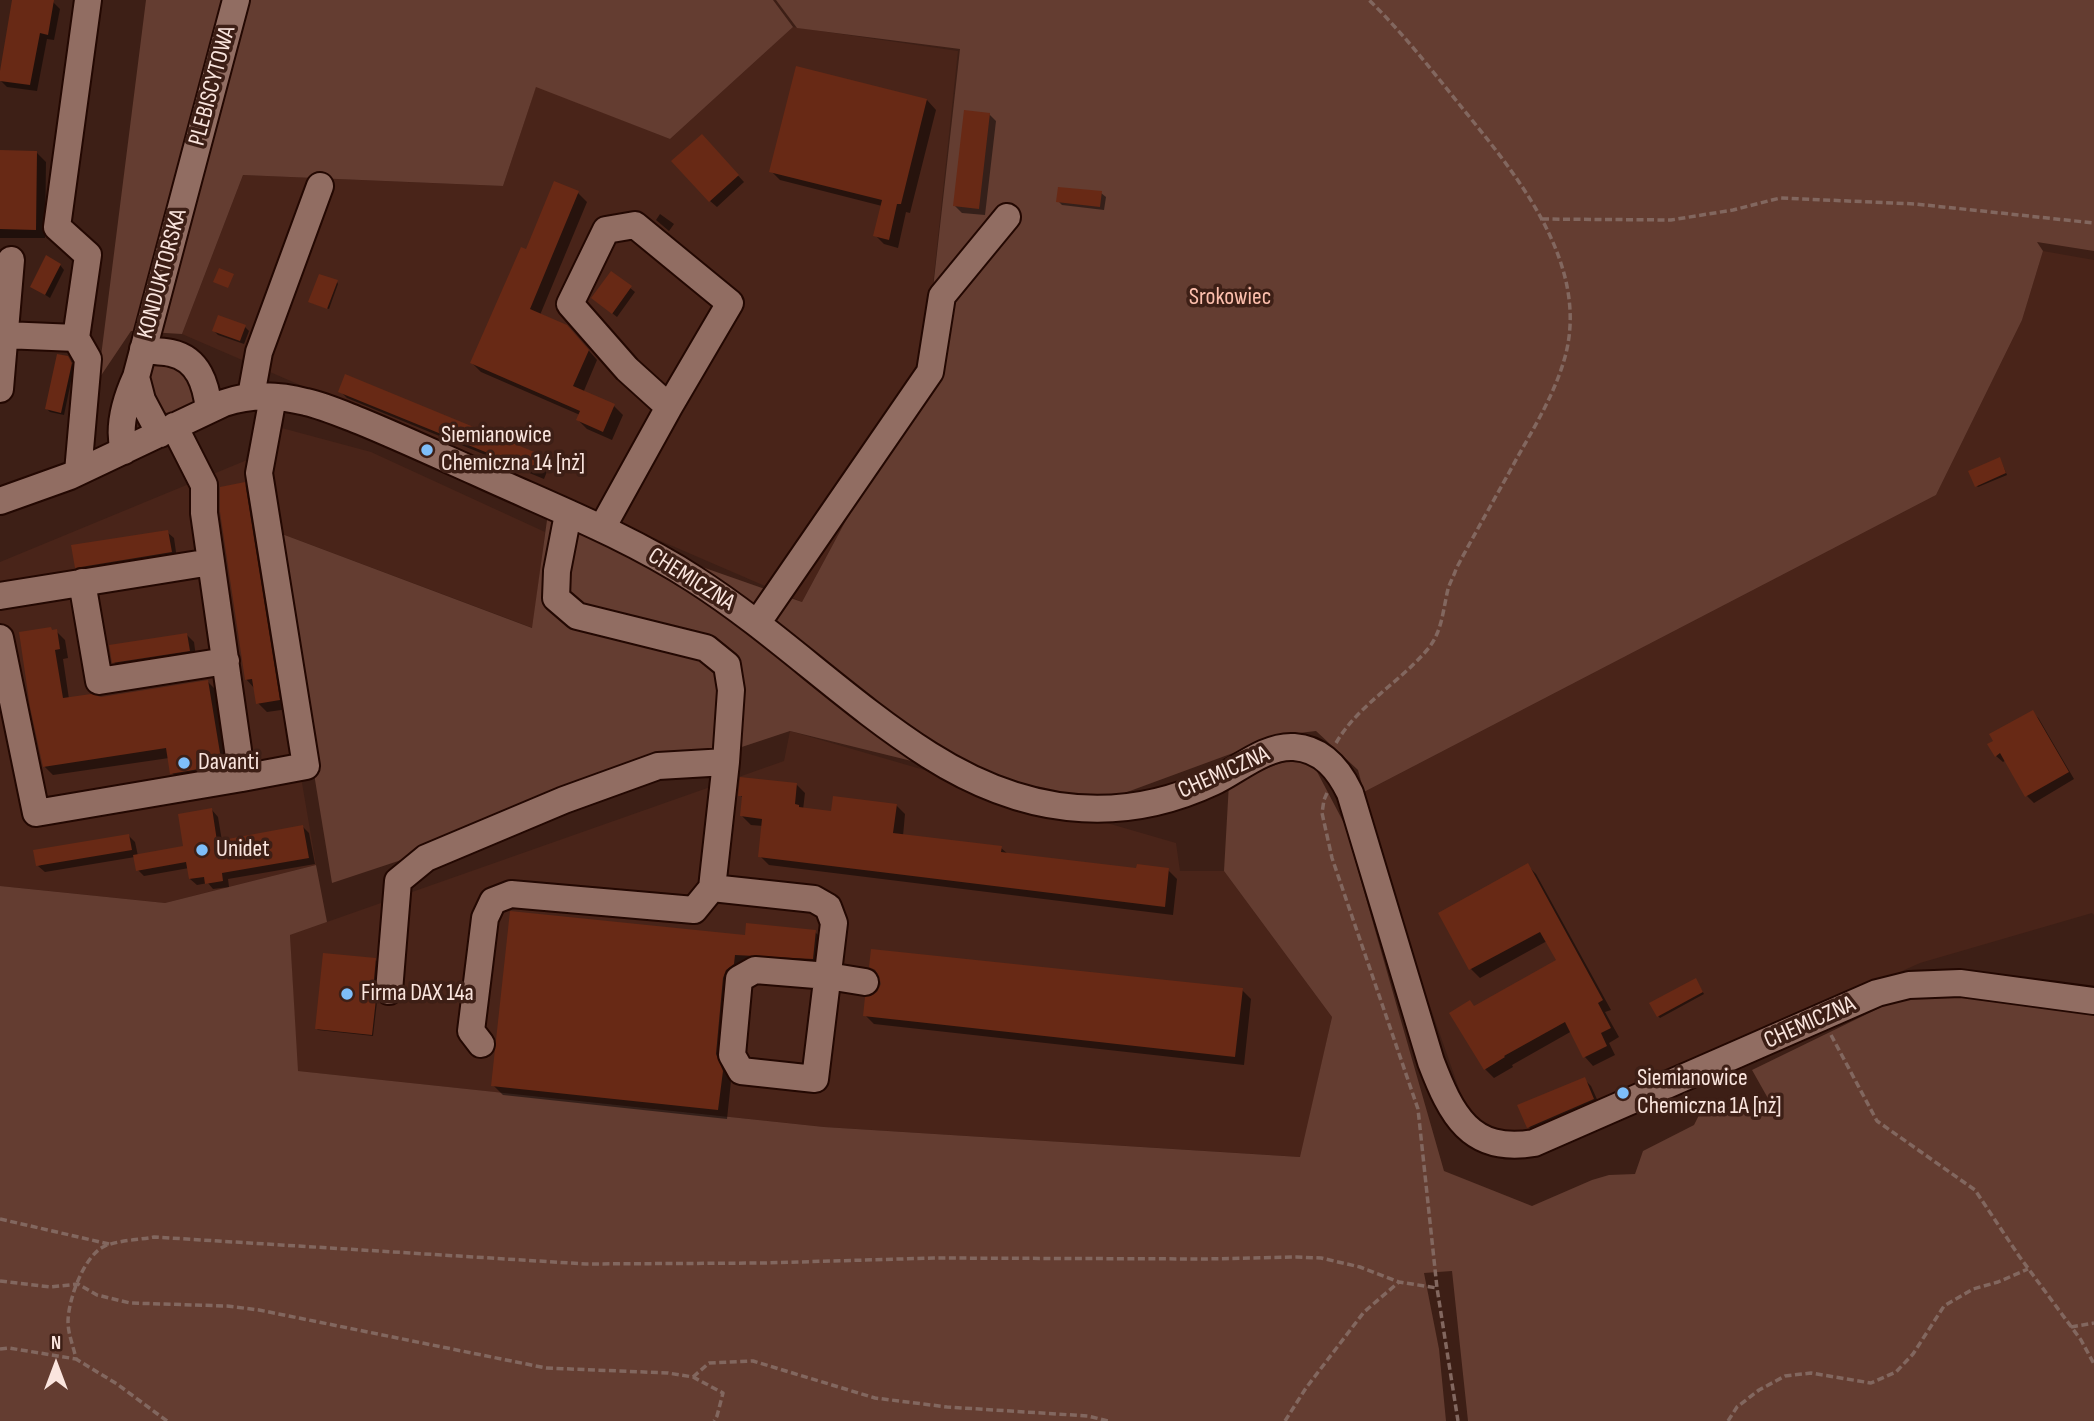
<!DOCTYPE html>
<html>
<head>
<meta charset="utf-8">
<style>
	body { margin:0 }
	#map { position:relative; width:2094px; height:1421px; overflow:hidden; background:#3d1f16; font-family:"Sofia Sans Condensed",sans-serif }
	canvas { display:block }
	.north { position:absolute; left:21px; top:1330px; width:70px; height:70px; -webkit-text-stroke:5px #3d1f16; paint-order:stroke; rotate:0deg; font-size:19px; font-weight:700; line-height:28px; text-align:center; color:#fae5de }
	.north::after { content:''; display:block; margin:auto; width:24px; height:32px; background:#fae5de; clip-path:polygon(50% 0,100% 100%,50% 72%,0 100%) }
</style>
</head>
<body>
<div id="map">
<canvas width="2094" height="1421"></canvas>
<div class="north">N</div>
</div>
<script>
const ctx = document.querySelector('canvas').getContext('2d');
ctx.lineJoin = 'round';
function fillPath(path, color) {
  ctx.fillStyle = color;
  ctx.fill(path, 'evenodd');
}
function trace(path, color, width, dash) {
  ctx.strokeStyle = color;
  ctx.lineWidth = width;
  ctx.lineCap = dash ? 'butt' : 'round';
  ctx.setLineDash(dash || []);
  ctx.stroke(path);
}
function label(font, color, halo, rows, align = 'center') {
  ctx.font = font + ' "Sofia Sans Condensed",sans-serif';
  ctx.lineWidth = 7;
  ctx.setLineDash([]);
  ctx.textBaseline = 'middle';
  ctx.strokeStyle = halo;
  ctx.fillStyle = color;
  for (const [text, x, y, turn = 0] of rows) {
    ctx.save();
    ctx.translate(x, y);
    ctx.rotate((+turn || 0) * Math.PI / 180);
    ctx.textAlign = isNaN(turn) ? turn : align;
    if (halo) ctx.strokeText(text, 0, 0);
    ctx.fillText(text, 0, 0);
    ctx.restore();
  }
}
fillPath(new Path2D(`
	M 793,27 L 958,51 L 923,377 L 802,602 L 182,334 L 243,175 L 503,186 L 536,86 L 670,139 Z
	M 2043,251 L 2094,260 L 2094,915 L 2092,913 L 1920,963 L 1567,1121 L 1515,1136 L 1486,1134 L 1464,1103 L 1399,918 L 1364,792 L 1936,495 L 2022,320 Z
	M 278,427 L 371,452 L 545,532 L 533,628 L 274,531 L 263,470 Z
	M 247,460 L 316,865 L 165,903 L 0,886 L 0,562 Z
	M 790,731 L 1176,843 L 1180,871 L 1224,871 L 1332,1017 L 1301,1157 L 824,1127 L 297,1071 L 290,935 L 784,761 Z`), '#492419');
fillPath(new Path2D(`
	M 146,0 L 773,0 L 793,27 L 670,139 L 536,87 L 503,186 L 243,175 L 182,334 L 131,331 L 98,380 Z
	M 776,0 L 2094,0 L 2094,251 L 2037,242 L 2043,251 L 2022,320 L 1936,495 L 1364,792 L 1358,770 L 1316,731 L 1282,735 L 1100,802 L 1025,789 L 790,731 L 332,883 L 274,531 L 532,628 L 548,513 L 802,602 L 923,377 L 960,49 L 797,28 Z
	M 154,360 L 163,360 L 187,373 L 197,405 C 163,420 159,415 145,384 Z
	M 1299,756 L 1313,764 L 1345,825 L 1444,1171 L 1532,1206 L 1592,1180 L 1609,1175 L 1635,1174 L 1643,1151 L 1694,1125 L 1701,1111 L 1725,1107 L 1773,1114 L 1774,1109 L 1752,1070 L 1906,995 L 1965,993 L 2094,1005 L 2094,1421 L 1468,1421 L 1452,1271 L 1424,1273 L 1439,1349 L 1446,1421 L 0,1421 L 0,886 L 165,903 L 316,865 L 327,922 L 290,935 L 298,1071 L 824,1127 L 1300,1157 L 1332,1017 L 1224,871 L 1229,783 Z`), '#643d31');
fillPath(new Path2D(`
	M 14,0 L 39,0 L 53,2 L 60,9 L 54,40 L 47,39 L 37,91 L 7,87 L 0,80 Z
	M 927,100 L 936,110 L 910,213 L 906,212 L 898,248 L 884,244 L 875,235 L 882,206 L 780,180 L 771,171 Z
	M 989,114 L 996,121 L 985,215 L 962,213 L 955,206 Z
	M 708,143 L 744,182 L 717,207 L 710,201 Z
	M 0,152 L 37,153 L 46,162 L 45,238 L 0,238 Z
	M 578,193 L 587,202 L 540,315 L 576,336 L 597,360 L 583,393 L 614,406 L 623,415 L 612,440 L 587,429 L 578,420 L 580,415 L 481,372 L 472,363 L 527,251 Z
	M 1101,193 L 1106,197 L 1104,210 L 1062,205 L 1058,201 Z
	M 660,214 L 674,224 L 669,231 L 656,220 Z
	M 60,265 L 64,270 L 50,298 L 32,286 Z
	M 612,273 L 635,292 L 617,317 L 598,302 Z
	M 337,282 L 338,284 L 329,309 L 312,303 Z
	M 245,327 L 249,331 L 244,344 L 218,335 L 214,331 Z
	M 71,361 L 74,367 L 64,415 L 50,412 L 47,409 Z
	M 340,391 L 543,457 L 550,464 L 544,479 L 347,398 Z
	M 2001,461 L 2007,475 L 1978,487 L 1977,486 Z
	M 244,484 L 253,493 L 288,709 L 267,712 L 258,703 L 255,689 L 246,679 Z
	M 167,532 L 174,538 L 177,559 L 83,574 L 76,567 Z
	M 56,631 L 65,640 L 68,658 L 63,659 L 69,699 L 101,698 L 208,682 L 217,691 L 230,774 L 181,782 L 172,773 L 169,758 L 53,775 L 44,766 L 54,632 Z
	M 187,635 L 194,642 L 196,657 L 120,669 L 114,662 Z
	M 2033,712 L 2039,719 L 2074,779 L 2034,803 L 2027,796 L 2006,760 L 2003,762 L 1996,756 L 1995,741 Z
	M 796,784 L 805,793 L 803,810 L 833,813 L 896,805 L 905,814 L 903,836 L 1001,848 L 1008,854 L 1138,870 L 1168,870 L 1177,879 L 1173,915 L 769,865 L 760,856 L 763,826 L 751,825 L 742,816 L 744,799 L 740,795 Z
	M 212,810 L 218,817 L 222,841 L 303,827 L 309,833 L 315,864 L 228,879 L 229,887 L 213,889 L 208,883 L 197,885 L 190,879 L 189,868 L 144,876 L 138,870 L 135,857 L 45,872 L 38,866 L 129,836 L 135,842 L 138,856 L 185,847 Z
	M 1528,866 L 1536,874 L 1611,1010 L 1605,1012 L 1619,1037 L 1609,1043 L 1615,1055 L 1593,1066 L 1585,1057 L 1572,1031 L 1512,1065 L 1513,1067 L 1494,1078 L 1485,1069 L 1475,1008 L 1558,961 L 1547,941 L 1480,978 L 1471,969 L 1440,914 Z
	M 815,932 L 825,942 L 822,968 L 744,963 L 725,1064 L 731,1081 L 727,1119 L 503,1095 L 493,1085 L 747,937 Z
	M 375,960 L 377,961 L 374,993 L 377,1002 L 373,1036 L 318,1030 L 316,1028 Z
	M 870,966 L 1242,990 L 1251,999 L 1244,1065 L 874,1024 L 865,1015 L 882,984 L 880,976 Z
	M 1697,982 L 1704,994 L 1660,1018 L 1658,1016 Z
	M 1584,1079 L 1591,1086 L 1600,1106 L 1535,1134 L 1529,1127 Z`), '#0007');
fillPath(new Path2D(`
	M 12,0 L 54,0 L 48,35 L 40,33 L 30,85 L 0,81 L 0,71 Z
	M 796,66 L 927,99 L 901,204 L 897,204 L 889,240 L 873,236 L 882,200 L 769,172 Z
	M 964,110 L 990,113 L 979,209 L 953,206 Z
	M 702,134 L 739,175 L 709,202 L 671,161 Z
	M 0,150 L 37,151 L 36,230 L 0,229 Z
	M 554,181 L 579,191 L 530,309 L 567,325 L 589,350 L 573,386 L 615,404 L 603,432 L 576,420 L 580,411 L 470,363 L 521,247 L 526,249 Z
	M 1058,187 L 1102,191 L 1100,207 L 1056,202 Z
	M 46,255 L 61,264 L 45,295 L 30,287 Z
	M 219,268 L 234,274 L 228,288 L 213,282 Z
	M 611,271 L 632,286 L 612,314 L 591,298 Z
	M 319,274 L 338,280 L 327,309 L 308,302 Z
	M 218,315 L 246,325 L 240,341 L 212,331 Z
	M 57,354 L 68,356 L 72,363 L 61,413 L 45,409 Z
	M 345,374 L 544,456 L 537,473 L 338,392 Z
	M 2000,457 L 2006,473 L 1975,487 L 1968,471 Z
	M 245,482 L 280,700 L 256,704 L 252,679 L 245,680 L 220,512 L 220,487 Z
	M 168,530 L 172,552 L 75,568 L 71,545 Z
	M 51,627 L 52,630 L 57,629 L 60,649 L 55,650 L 63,698 L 91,694 L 101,697 L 208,680 L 222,765 L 170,774 L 166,748 L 43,767 L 30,707 L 19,632 Z
	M 187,633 L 190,651 L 112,663 L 109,645 Z
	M 2033,710 L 2069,772 L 2025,797 L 2000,753 L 1995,757 L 1987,744 L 1993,741 L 1989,734 Z
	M 740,777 L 797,783 L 795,804 L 799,805 L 799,807 L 831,811 L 833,796 L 897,804 L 893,833 L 1002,846 L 1001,852 L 1136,868 L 1137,864 L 1169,868 L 1165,907 L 758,857 L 762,819 L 740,816 L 742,796 L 738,796 Z
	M 212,808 L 217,841 L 303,825 L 309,858 L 222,873 L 223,881 L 205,884 L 204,877 L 189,879 L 186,862 L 136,871 L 133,855 L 183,846 L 178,814 Z
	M 129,834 L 132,850 L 36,866 L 33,850 Z
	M 1528,863 L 1603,1000 L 1598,1003 L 1611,1028 L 1601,1033 L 1607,1046 L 1583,1058 L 1565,1022 L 1504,1056 L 1505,1057 L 1484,1070 L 1449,1013 L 1470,1000 L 1474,1006 L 1556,960 L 1540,932 L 1469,970 L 1438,913 Z
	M 510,911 L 745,935 L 746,923 L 816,930 L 813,959 L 735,955 L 734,964 L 726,970 L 723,978 L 716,1054 L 723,1071 L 718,1110 L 491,1086 Z
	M 871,949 L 1243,988 L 1235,1057 L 863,1016 L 865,997 L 871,996 L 877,992 L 881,984 L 879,976 L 875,970 L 869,967 Z
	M 323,953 L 376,958 L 373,990 L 376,999 L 372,1035 L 315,1029 Z
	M 1696,978 L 1703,992 L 1657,1017 L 1649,1003 Z
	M 1585,1077 L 1594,1099 L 1527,1128 L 1517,1105 Z`), '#682915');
const minor = new Path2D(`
	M 4,335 L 76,338
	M 143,349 C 152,352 162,351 171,353 C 199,359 206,385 209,409
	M 136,377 L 142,400 L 160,434
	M 0,389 L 11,260
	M 251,396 L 259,352 L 320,186
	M 124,451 C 117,426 126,399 136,377 L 236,0
	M 78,472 L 88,359 L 76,338 L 88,255 L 57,227 L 88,0
	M 0,501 L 70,476 L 224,403 C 250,394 279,395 306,402 C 324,406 342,414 360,421 C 399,437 438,455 476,472 C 550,506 626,535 694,579 C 777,632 846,702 929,755 C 1019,812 1115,828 1213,782 C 1238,770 1266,745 1294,747 C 1323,749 1339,770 1350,793 L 1431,1062 C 1451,1114 1470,1154 1534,1143 L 1877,993 L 1909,985 L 1960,983 L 2094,1001
	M 602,528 L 669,407 L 730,303 L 635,225 L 606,230 L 570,304 L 627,369 L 669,407
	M 82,582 L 99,681 L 226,661
	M 0,596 L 211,562
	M 758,622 L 930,372 L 942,296 L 1007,217
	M 0,638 L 36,813 L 242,778 L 204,513 L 204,485 L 174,426
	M 726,762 L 712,888 L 814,899 L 828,907 L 834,923 L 815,1079 L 741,1071 L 732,1055 L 739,979 L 755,970 L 828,976 L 865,982
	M 242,778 L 306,766 L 259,473 L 273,397
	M 389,991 L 398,881 L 426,858 L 564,800 L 658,766 L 726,762 L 731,690 L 727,665 L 706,648 L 577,616 L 556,598 L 557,571 L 568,514
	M 481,1044 L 471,1031 L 485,918 L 493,901 L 511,894 L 694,910 L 712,888`);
trace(minor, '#230802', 30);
trace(new Path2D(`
	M 1542,219 L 1671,220 L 1733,210 L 1780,198 L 1916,204 L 2094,223
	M 1336,743 C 1358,705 1399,683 1427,650 C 1442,633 1443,610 1448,589 C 1450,582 1454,576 1456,569 C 1476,531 1497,495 1517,458 C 1535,426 1555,393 1565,357 C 1591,262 1514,172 1459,104 C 1430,68 1402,32 1369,0
	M 1327,793 L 1324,800 L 1322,813 L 1332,858 L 1418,1109 L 1437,1288 L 1458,1421
	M 1831,1035 L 1877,1121 L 1975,1190 L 2019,1256 L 2081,1340 L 2094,1364
	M 0,1219 L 109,1244
	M 0,1281 L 50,1287 L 78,1284 L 97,1295 L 130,1303 L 227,1306 L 259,1310 L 546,1368 L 668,1373 L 693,1377 L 723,1393 L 717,1416 L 714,1421
	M 2071,1327 L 2094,1323
	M 0,1349 L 9,1348 L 76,1359
	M 693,1377 L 709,1363 L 753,1361 L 875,1398 L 947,1407 L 1088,1416 L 1108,1421
	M 167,1421 L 117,1384 L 76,1359 C 74,1348 68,1334 68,1322 C 68,1300 84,1255 105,1246 C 120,1240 138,1240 154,1237 L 586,1264 L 764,1263 L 934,1258 L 1205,1259 L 1296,1257 L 1321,1258 L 1360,1267 L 1399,1282 L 1437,1288
	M 1285,1421 L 1306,1388 L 1364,1312 L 1399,1282
	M 1728,1421 L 1737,1407 L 1759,1390 L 1785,1376 L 1811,1373 L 1871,1383 L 1896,1372 L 1913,1354 L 1944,1306 L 1973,1289 L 1998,1282 L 2028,1269`), '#82675f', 3.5, [7, 3.5]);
trace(minor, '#916d62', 26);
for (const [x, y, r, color] of [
	[427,450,7,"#7ebef9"],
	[184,763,7,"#7ebef9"],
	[202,850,7,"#7ebef9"],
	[347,994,7,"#7ebef9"],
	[1623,1093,7,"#7ebef9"]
]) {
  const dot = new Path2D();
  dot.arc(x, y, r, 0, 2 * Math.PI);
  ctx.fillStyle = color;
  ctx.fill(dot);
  trace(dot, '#3d1f16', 2.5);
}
label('24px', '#fae5de', '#3d1f16', [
	["PLEBISCYTOWA",213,86,-75],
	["KONDUKTORSKA",163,274,-75],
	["CHEMICZNA",691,580,32],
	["CHEMICZNA",1224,773,-24],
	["CHEMICZNA",1810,1023,-24]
]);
label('24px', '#fdbfad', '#3d1f16', [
	["Srokowiec",1230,298]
]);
label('24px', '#fae5de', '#3d1f16', [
	["Siemianowice",441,436],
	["Chemiczna 14 [nż]",441,464],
	["Davanti",198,763],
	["Unidet",216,850],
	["Firma DAX 14a",361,994],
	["Siemianowice",1637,1079],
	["Chemiczna 1A [nż]",1637,1107]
], 'left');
</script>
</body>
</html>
